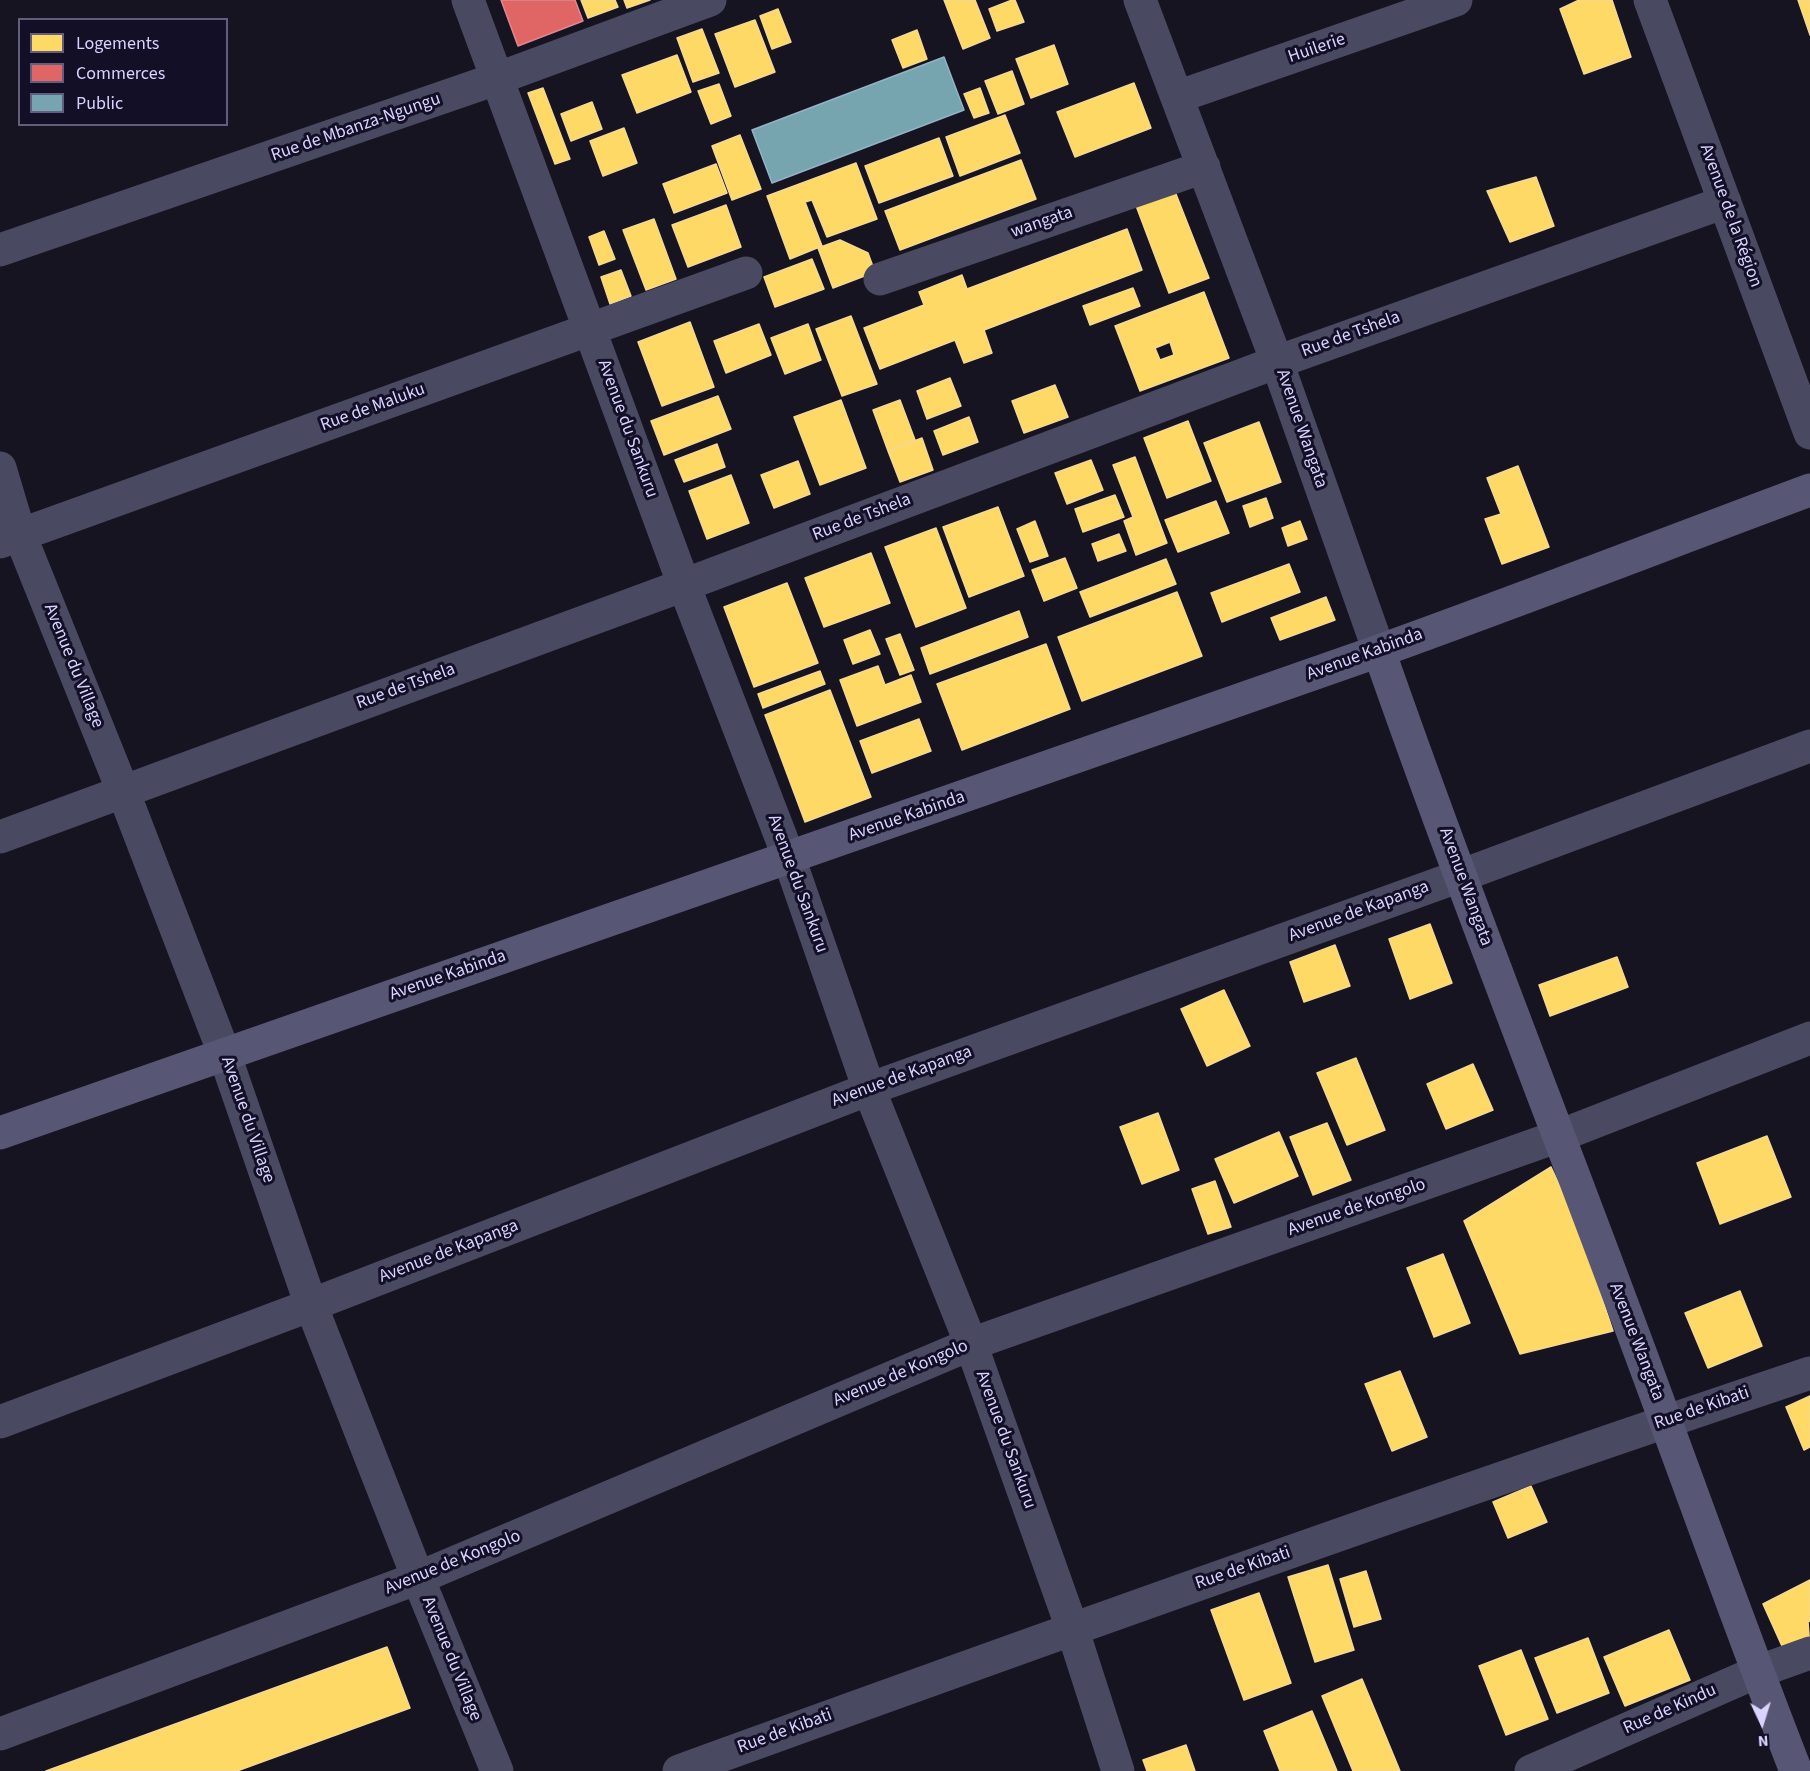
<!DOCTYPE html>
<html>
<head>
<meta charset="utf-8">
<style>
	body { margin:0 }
	#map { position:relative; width:1810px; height:1771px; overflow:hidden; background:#161421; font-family:"Source Sans 3",sans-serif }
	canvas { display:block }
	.legend { position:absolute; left:18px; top:18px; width:210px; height:108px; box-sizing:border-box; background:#130f26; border:2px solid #625e7d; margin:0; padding:8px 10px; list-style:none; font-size:18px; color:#d9d4ff }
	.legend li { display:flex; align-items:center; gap:12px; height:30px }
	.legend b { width:30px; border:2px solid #625e7d }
	.north { position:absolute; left:1732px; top:1693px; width:60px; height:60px; -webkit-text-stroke:4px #130f26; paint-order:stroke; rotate:176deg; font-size:16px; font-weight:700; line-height:24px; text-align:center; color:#d9d4ff }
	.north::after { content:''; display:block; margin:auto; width:21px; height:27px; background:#d9d4ff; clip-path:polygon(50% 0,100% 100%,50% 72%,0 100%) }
</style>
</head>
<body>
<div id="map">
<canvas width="1810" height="1771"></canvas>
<ul class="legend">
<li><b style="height:16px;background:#ffd966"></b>Logements</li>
<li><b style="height:16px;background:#e06666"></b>Commerces</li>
<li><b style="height:16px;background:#76a5af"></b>Public</li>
</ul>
<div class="north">N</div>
</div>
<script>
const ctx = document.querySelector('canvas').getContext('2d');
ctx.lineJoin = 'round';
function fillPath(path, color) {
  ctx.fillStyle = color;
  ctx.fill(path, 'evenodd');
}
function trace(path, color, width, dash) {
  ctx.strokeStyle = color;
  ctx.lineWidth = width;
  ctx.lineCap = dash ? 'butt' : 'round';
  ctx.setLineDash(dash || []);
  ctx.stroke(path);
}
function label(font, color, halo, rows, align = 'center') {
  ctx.font = font + ' "Source Sans 3",sans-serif';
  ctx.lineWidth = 6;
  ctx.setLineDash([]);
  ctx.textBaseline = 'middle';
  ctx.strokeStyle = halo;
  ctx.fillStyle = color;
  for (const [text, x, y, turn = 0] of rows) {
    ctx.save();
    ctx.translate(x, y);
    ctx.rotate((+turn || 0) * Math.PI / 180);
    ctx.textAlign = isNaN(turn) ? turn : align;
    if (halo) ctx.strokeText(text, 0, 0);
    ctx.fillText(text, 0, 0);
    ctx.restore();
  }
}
const homes = new Path2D(`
	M 581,0 L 615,0 L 618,7 L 588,18 Z
	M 624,0 L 650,0 L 627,8 Z
	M 944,0 L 975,0 L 990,38 L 963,49 Z
	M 1012,0 L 1015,0 L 1024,22 L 997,31 L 989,9 Z
	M 1579,0 L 1612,0 L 1631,57 L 1584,74 L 1560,9 Z
	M 1798,0 L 1810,0 L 1810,35 Z
	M 778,9 L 791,42 L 772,49 L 760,16 Z
	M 755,20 L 775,72 L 735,87 L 715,34 Z
	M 702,29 L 719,73 L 693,82 L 677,38 Z
	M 917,30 L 927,59 L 903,68 L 892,40 Z
	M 1054,45 L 1068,84 L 1031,98 L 1016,59 Z
	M 677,55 L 691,92 L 637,113 L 622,75 Z
	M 1012,71 L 1024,104 L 998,114 L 985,81 Z
	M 1134,83 L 1151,128 L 1075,157 L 1057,112 Z
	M 719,84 L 731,116 L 711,124 L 698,91 Z
	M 543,88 L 570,159 L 555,164 L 528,93 Z
	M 980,88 L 989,113 L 974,118 L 964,94 Z
	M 592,102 L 602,129 L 571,141 L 561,114 Z
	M 1005,115 L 1020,153 L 960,176 L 946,137 Z
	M 624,128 L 637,163 L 603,176 L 590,141 Z
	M 740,135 L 761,189 L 732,200 L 712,146 Z
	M 939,138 L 953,176 L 879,203 L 865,166 Z
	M 1021,160 L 1036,199 L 900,250 L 885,211 Z
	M 856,163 L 877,219 L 827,237 L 812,200 L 805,202 L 822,246 L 790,259 L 767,196 Z
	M 716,164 L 727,193 L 674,213 L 663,184 Z
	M 1536,177 L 1554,226 L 1510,242 L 1487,191 Z
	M 1174,189 L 1209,278 L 1169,293 L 1135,203 Z
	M 726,205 L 741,247 L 688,267 L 672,225 Z
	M 654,219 L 676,279 L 646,290 L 623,230 Z
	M 1127,229 L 1142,270 L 984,330 L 992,353 L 964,363 L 955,340 L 880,369 L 864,328 L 924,305 L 919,292 L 962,275 L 967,289 Z
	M 604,231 L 615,259 L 599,265 L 589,237 Z
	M 840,240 L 868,253 L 875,272 L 833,288 L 818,248 Z
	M 812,259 L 824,289 L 775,307 L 764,277 Z
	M 621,270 L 631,296 L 610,304 L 601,277 Z
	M 1133,288 L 1140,306 L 1090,325 L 1083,306 Z
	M 1204,292 L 1229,358 L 1140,391 L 1115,326 ZM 1170,342 L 1174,355 L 1160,360 L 1155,348 Z
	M 851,316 L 877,384 L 842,396 L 816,329 Z
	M 690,322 L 714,387 L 662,406 L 638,342 Z
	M 759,324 L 771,355 L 726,373 L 714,341 Z
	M 808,324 L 821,360 L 785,374 L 771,338 Z
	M 950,378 L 961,406 L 927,419 L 917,391 Z
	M 1055,385 L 1068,417 L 1024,433 L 1012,401 Z
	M 718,396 L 731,429 L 664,455 L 651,421 Z
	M 841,400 L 866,468 L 820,485 L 794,417 Z
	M 900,400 L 915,440 L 888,451 L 873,410 Z
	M 969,417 L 978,442 L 943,455 L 934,431 Z
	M 1188,421 L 1211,481 L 1167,498 L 1144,438 Z
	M 1259,422 L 1281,482 L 1227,502 L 1204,443 Z
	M 922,438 L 933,470 L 900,482 L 888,451 Z
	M 717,444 L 725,467 L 684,482 L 675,460 Z
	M 1135,457 L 1167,543 L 1136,555 L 1124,521 L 1133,517 L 1113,465 Z
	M 1091,460 L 1103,490 L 1067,504 L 1055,473 Z
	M 798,461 L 810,494 L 774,508 L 761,475 Z
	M 1518,466 L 1549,547 L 1502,564 L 1485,519 L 1501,514 L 1487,478 Z
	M 731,475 L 749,523 L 707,539 L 689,491 Z
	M 1115,495 L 1124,517 L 1083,532 L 1075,509 Z
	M 1266,498 L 1273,518 L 1250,527 L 1243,506 Z
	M 1216,501 L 1229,533 L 1178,552 L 1165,520 Z
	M 998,507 L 1024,576 L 969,597 L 943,527 Z
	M 1035,521 L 1048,556 L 1030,562 L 1017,529 Z
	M 1300,521 L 1307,539 L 1288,546 L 1282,528 Z
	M 936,528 L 966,608 L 916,627 L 885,547 Z
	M 1119,534 L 1126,551 L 1098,561 L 1092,544 Z
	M 871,553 L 890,603 L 824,627 L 805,578 Z
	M 1065,558 L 1077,588 L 1044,601 L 1032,570 Z
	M 1166,559 L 1176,584 L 1090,617 L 1080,592 Z
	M 1289,564 L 1300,592 L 1222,622 L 1211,593 Z
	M 787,583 L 818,663 L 754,687 L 724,607 Z
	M 1177,592 L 1202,656 L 1082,701 L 1058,637 Z
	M 1326,597 L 1335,620 L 1280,640 L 1271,618 Z
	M 1019,611 L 1028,637 L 930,674 L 921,648 Z
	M 870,630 L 880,654 L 853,664 L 844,640 Z
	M 900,634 L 914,670 L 900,675 L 886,639 Z
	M 1046,644 L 1070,709 L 962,750 L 937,684 Z
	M 878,666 L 885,685 L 911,675 L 921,702 L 857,726 L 840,680 Z
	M 820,671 L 825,684 L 763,708 L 758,694 Z
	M 830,690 L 871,797 L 805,822 L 765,715 Z
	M 919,719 L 931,751 L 872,773 L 860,741 Z
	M 1430,924 L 1452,983 L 1410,999 L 1389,939 Z
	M 1335,945 L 1350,986 L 1304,1002 L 1290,962 Z
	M 1617,957 L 1628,987 L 1550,1016 L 1539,985 Z
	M 1224,990 L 1250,1046 L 1207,1066 L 1181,1009 Z
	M 1356,1058 L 1385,1130 L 1347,1145 L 1317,1073 Z
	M 1473,1064 L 1493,1110 L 1446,1129 L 1427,1084 Z
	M 1158,1113 L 1179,1170 L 1142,1184 L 1120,1127 Z
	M 1327,1123 L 1351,1180 L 1313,1195 L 1290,1137 Z
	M 1279,1132 L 1298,1176 L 1234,1203 L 1215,1159 Z
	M 1767,1136 L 1791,1197 L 1720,1224 L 1697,1163 Z
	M 1551,1167 L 1576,1220 L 1613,1331 L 1520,1354 L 1464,1221 Z
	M 1215,1181 L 1231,1227 L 1208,1234 L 1192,1189 Z
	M 1443,1254 L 1470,1323 L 1434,1337 L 1407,1268 Z
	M 1740,1291 L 1762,1346 L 1708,1368 L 1685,1313 Z
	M 1400,1371 L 1427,1437 L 1392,1451 L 1365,1384 Z
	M 1810,1396 L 1810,1447 L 1804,1450 L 1786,1407 Z
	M 1531,1486 L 1547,1522 L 1508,1538 L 1493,1502 Z
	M 1328,1565 L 1354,1650 L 1315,1662 L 1288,1577 Z
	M 1366,1571 L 1381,1619 L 1354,1627 L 1340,1579 Z
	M 1810,1580 L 1810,1621 L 1808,1622 L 1810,1648 L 1786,1655 L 1763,1604 Z
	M 1259,1593 L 1291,1683 L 1244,1700 L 1211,1610 Z
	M 1669,1630 L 1690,1680 L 1625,1706 L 1604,1657 Z
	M 1588,1638 L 1609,1693 L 1557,1713 L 1535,1658 Z
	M 387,1647 L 410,1708 L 237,1771 L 46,1771 Z
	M 1521,1650 L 1548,1719 L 1506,1735 L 1479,1666 Z
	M 1362,1679 L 1400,1771 L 1353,1771 L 1322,1696 Z
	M 1312,1711 L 1337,1771 L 1280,1771 L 1264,1731 Z
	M 1186,1745 L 1195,1771 L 1147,1771 L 1143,1760 Z`);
fillPath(homes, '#ffd966');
trace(homes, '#f4d894', 1.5);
const shops = new Path2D(`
	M 501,0 L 575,0 L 583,21 L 518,46 Z`);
fillPath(shops, '#e06666');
trace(shops, '#de8794', 1.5);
const public = new Path2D(`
	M 944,57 L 964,110 L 772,183 L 752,130 Z`);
fillPath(public, '#76a5af');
trace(public, '#94b3c7', 1.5);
trace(new Path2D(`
	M 468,0 L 684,585 L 789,858 L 869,1089 L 971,1344 L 1072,1628 L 1118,1771
	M 1140,0 L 1277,362 L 1379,651
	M 1650,0 L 1810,433
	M 1177,97 L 1456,0
	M 0,250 L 496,79 L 710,0
	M 880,279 L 1204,167
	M 0,468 L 20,535 L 123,791 L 224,1053 L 311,1305 L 418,1578 L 497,1771
	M 0,542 L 746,273
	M 0,837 L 684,585 L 1277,362 L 1725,202
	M 0,1422 L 311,1305 L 869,1089 L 1460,876 L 1810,746
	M 0,1734 L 418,1578 L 971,1344 L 1559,1136 L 1810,1038
	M 679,1771 C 1054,1635 1431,1500 1810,1373
	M 1531,1771 L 1757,1672 L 1810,1653`), '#4a4962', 33);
trace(new Path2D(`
	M 1379,651 C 1454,866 1538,1079 1618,1293 C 1678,1452 1734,1613 1796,1771
	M 0,1133 C 457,969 918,816 1376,652 C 1521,600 1665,544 1810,490`), '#575674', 33);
label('18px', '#d9d4ff', '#130f26', [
	["Huilerie",1317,49,-19],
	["Rue de Mbanza-Ngungu",356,128,-19],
	["Avenue de la Région",1730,216,70],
	["wangata",1042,223,-19],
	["Rue de Tshela",1351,335,-20],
	["Rue de Maluku",373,408,-20],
	["Avenue du Sankuru",627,429,70],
	["Avenue Wangata",1301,429,71],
	["Rue de Tshela",862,518,-21],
	["Avenue Kabinda",1365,655,-20],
	["Avenue du Village",73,666,68],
	["Rue de Tshela",406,687,-20],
	["Avenue Kabinda",907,817,-19],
	["Avenue du Sankuru",797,884,70],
	["Avenue Wangata",1465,887,70],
	["Avenue de Kapanga",1359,912,-20],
	["Avenue Kabinda",448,976,-19],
	["Avenue de Kapanga",902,1077,-20],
	["Avenue du Village",247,1120,71],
	["Avenue de Kongolo",1357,1208,-19],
	["Avenue de Kapanga",449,1252,-21],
	["Avenue Wangata",1636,1342,69],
	["Avenue de Kongolo",901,1374,-23],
	["Rue de Kibati",1702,1409,-19],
	["Avenue du Sankuru",1005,1440,70],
	["Avenue de Kongolo",453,1563,-22],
	["Rue de Kibati",1243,1569,-19],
	["Avenue du Village",451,1659,68],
	["Rue de Kindu",1670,1710,-24],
	["Rue de Kibati",785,1732,-20]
]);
</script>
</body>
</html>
